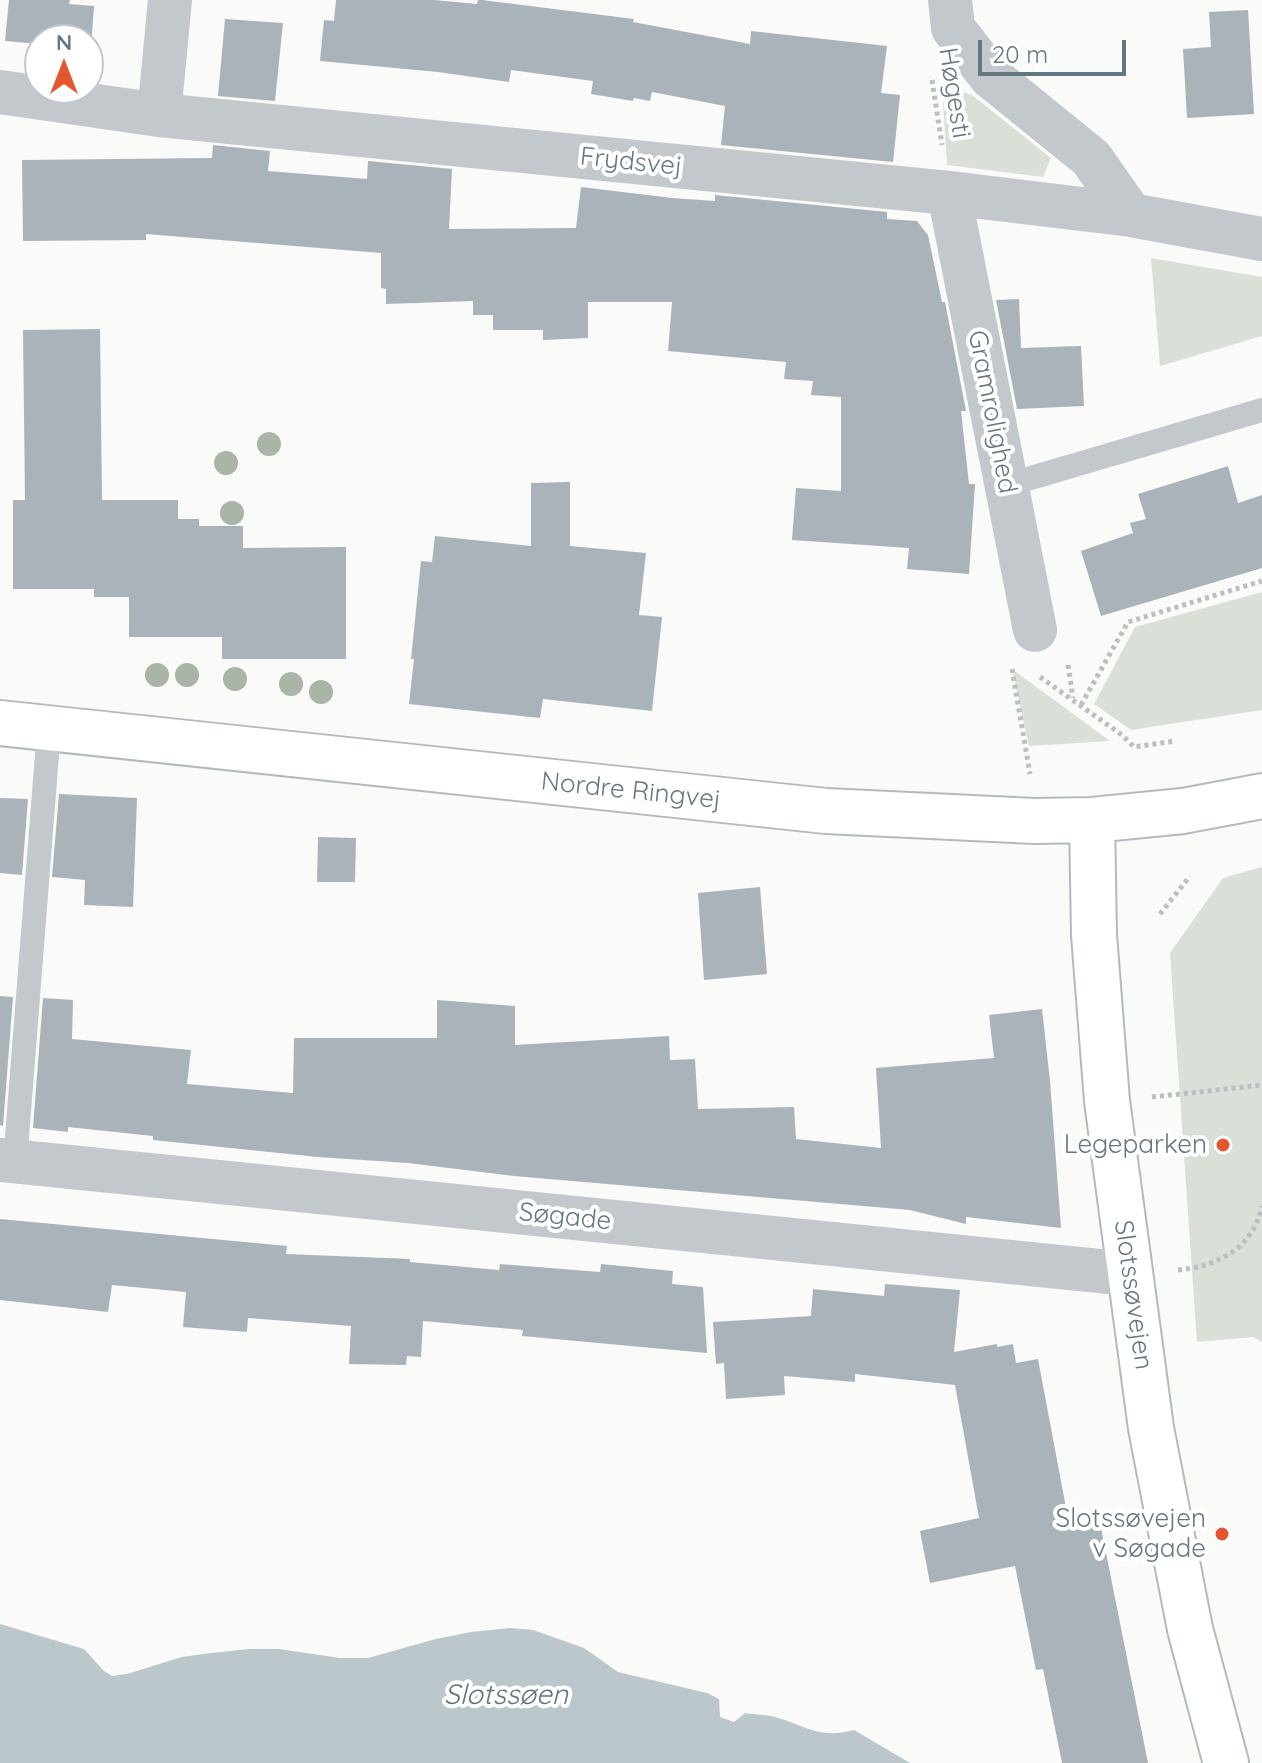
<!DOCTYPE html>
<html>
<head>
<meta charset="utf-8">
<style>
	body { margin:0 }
	#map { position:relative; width:1262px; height:1763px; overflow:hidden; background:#fafaf8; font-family:Quicksand,sans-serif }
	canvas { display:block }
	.north { position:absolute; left:24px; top:24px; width:80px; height:80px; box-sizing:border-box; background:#fff; border:2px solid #c1c8cd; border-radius:50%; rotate:0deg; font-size:22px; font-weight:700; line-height:32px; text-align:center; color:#657683 }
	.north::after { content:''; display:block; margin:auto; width:28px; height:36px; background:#e4572e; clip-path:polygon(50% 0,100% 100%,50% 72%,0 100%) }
	.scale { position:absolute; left:978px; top:40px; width:148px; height:36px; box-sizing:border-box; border:4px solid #657683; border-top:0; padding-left:10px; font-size:24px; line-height:28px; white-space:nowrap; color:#657683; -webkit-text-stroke:6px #fff; paint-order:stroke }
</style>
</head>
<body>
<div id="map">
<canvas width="1262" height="1763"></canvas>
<div class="north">N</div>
<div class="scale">20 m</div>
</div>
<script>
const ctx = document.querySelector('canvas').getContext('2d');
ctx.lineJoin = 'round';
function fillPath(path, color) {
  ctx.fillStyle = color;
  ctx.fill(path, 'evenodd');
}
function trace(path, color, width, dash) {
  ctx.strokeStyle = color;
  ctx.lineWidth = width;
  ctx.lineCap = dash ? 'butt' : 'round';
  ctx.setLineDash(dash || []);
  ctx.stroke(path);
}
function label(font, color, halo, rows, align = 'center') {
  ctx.font = font + ' Quicksand,sans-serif';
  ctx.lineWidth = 8;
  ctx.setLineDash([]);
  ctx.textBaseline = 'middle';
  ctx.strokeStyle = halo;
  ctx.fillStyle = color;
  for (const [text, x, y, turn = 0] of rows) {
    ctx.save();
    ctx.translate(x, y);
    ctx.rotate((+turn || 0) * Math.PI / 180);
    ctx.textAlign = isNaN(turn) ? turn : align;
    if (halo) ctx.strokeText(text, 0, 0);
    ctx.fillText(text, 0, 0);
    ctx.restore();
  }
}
fillPath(new Path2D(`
	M 963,92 L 972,95 L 1051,158 L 1043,177 L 947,165 L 943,102 L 954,105 Z
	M 1151,258 L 1262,277 L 1262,336 L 1160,366 Z
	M 1262,592 L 1262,710 L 1131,730 L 1094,704 L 1135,627 Z
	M 1012,669 L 1110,741 L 1029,746 Z
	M 1262,867 L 1262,1342 L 1253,1337 L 1197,1342 L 1170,953 L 1223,878 Z`), '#dadfd7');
fillPath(new Path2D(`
	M 0,1624 L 84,1649 L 104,1671 L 112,1676 L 127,1674 L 182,1657 L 211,1653 L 249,1649 L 279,1649 L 340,1658 L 368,1658 L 436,1639 L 471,1632 L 510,1628 L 533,1630 L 584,1648 L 618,1672 L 707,1693 L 719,1699 L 720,1717 L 734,1722 L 745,1713 C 755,1715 767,1714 778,1718 C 809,1727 819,1739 854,1730 L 910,1763 L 0,1763 Z`), '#bbc7cb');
fillPath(new Path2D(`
	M 9,0 L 70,0 L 69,4 L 94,6 L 91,47 L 88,47 L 88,40 L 40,40 L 40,44 L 5,41 Z
	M 336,0 L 434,0 L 477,4 L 478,0 L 482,0 L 634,19 L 633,22 L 750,44 L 751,31 L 887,46 L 881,93 L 900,95 L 893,162 L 721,145 L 725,106 L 652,92 L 650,101 L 634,98 L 633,101 L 591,94 L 593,81 L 511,70 L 509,82 L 438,72 L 320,61 L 324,20 L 334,21 Z
	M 1248,10 L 1254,114 L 1187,118 L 1183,49 L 1211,47 L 1209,12 Z
	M 225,19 L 283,23 L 275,101 L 218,96 Z
	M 213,145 L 270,151 L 268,171 L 367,179 L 368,161 L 452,169 L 449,229 L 576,228 L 581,187 L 672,198 L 715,201 L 715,195 L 887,212 L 887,219 L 917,221 L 928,235 L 942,302 L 945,302 L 966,411 L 961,411 L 969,484 L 975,484 L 969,574 L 907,569 L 909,548 L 792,540 L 796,488 L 841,491 L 841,397 L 811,395 L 813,381 L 784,379 L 786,362 L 668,351 L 672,302 L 588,302 L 588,338 L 543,340 L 543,330 L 493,330 L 493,315 L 473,315 L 473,301 L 386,304 L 386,289 L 381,288 L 381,253 L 146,234 L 146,240 L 23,241 L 22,160 L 212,158 Z
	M 1019,299 L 1021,348 L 1081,346 L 1084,406 L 1017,409 L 996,300 Z
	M 100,329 L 102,500 L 178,500 L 178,519 L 199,519 L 199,526 L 243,526 L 243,548 L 346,547 L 346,659 L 222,659 L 222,637 L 129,637 L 129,597 L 94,597 L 94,589 L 13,589 L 13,500 L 25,500 L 23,330 Z
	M 1228,466 L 1238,503 L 1262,495 L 1262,568 L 1101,616 L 1081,551 L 1133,533 L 1130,523 L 1146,519 L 1138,494 Z
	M 570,482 L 570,546 L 646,553 L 639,615 L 662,617 L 652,711 L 543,699 L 540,718 L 409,704 L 414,659 L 411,659 L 421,561 L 432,562 L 435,536 L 531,546 L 531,483 Z
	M 59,794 L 137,798 L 133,907 L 84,905 L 85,880 L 52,877 Z
	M 0,798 L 28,799 L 22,875 L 0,873 Z
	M 318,837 L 356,838 L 355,882 L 317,882 Z
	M 760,887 L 767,974 L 704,980 L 698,893 Z
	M 0,996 L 13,997 L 3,1126 L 0,1125 Z
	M 43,998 L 73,1000 L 72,1039 L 191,1050 L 187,1084 L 293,1093 L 294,1038 L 437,1038 L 437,1000 L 515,1006 L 515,1045 L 669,1036 L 670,1060 L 695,1059 L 698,1109 L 794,1107 L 796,1139 L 881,1148 L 876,1068 L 994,1058 L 989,1015 L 1042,1009 L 1050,1081 L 1061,1228 L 966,1217 L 966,1224 L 910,1210 L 514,1176 L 408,1163 L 318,1157 L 153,1140 L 153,1136 L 68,1127 L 68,1132 L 33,1128 Z
	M 0,1219 L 287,1246 L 286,1254 L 410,1259 L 410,1262 L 499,1270 L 500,1264 L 600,1272 L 601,1264 L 673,1271 L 672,1284 L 703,1287 L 707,1353 L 522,1336 L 523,1330 L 423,1321 L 421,1357 L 407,1356 L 406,1365 L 349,1364 L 351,1326 L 248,1318 L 247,1332 L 183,1327 L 186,1292 L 112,1285 L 108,1312 L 0,1300 Z
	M 885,1284 L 960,1290 L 954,1352 L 997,1344 L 997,1347 L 1013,1344 L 1016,1363 L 1038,1359 L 1070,1529 L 1100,1523 L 1148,1763 L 1062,1763 L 1043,1669 L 1036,1670 L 1015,1566 L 930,1583 L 920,1531 L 979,1518 L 955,1385 L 855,1374 L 855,1382 L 784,1376 L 785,1395 L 726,1399 L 724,1363 L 716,1364 L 713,1322 L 811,1316 L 813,1289 L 884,1296 Z`), '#aab3b9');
const secondary = new Path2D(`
	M 0,723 L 826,811 L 1035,821 L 1092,820 L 1183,811 L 1262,796
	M 1092,820 L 1094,935 L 1107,1101 L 1151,1428 L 1190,1629 L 1226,1763`);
trace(secondary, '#b3babf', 48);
trace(new Path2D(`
	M 932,80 L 942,145
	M 1068,665 L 1073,698
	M 1012,669 L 1030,774
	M 1040,677 L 1122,735 L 1134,747 L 1175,741
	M 1081,705 L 1128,622 L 1262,581
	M 1160,914 L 1190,876
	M 1152,1097 L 1262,1085
	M 1178,1270 C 1219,1266 1253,1248 1262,1206`), '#bbbfc2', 5, [4, 4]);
trace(new Path2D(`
	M 1007,485 L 1262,410
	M 15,1162 L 49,729`), '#c3c8cc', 24);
trace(new Path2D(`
	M 950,0 L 953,28 L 991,77 L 1091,158 L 1131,215
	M 0,92 L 159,115 L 949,193 L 1131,215 L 1262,239
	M 159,115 L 170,0
	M 949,193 L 1035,630
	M 0,1160 L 1129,1274`), '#c3c8cc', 44);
trace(secondary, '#fff', 44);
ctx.fillStyle = '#aab4a7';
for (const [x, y] of [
	[269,444],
	[226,463],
	[232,513],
	[157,675],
	[187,675],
	[235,679],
	[291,684],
	[321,692]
]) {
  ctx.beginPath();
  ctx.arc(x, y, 12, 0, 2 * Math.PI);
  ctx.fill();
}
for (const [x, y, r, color] of [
	[1223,1145,8,"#e4572e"],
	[1222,1534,8,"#e4572e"]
]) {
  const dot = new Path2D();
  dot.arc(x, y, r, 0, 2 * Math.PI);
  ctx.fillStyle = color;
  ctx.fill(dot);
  trace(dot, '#fff', 3);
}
label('26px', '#657683', '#fff', [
	["Høgesti",954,93,81],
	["Frydsvej",631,162,6],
	["Gramrolighed",992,412,79],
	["Nordre Ringvej",631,791,6],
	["Søgade",565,1217,6],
	["Slotssøvejen",1133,1295,82]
]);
label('26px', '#657683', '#fff', [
	["Legeparken",1207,1145],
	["Slotssøvejen",1206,1519],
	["v Søgade",1206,1549]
], 'right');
label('italic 28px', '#60757c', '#fff', [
	["Slotssøen",506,1696]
]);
</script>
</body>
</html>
